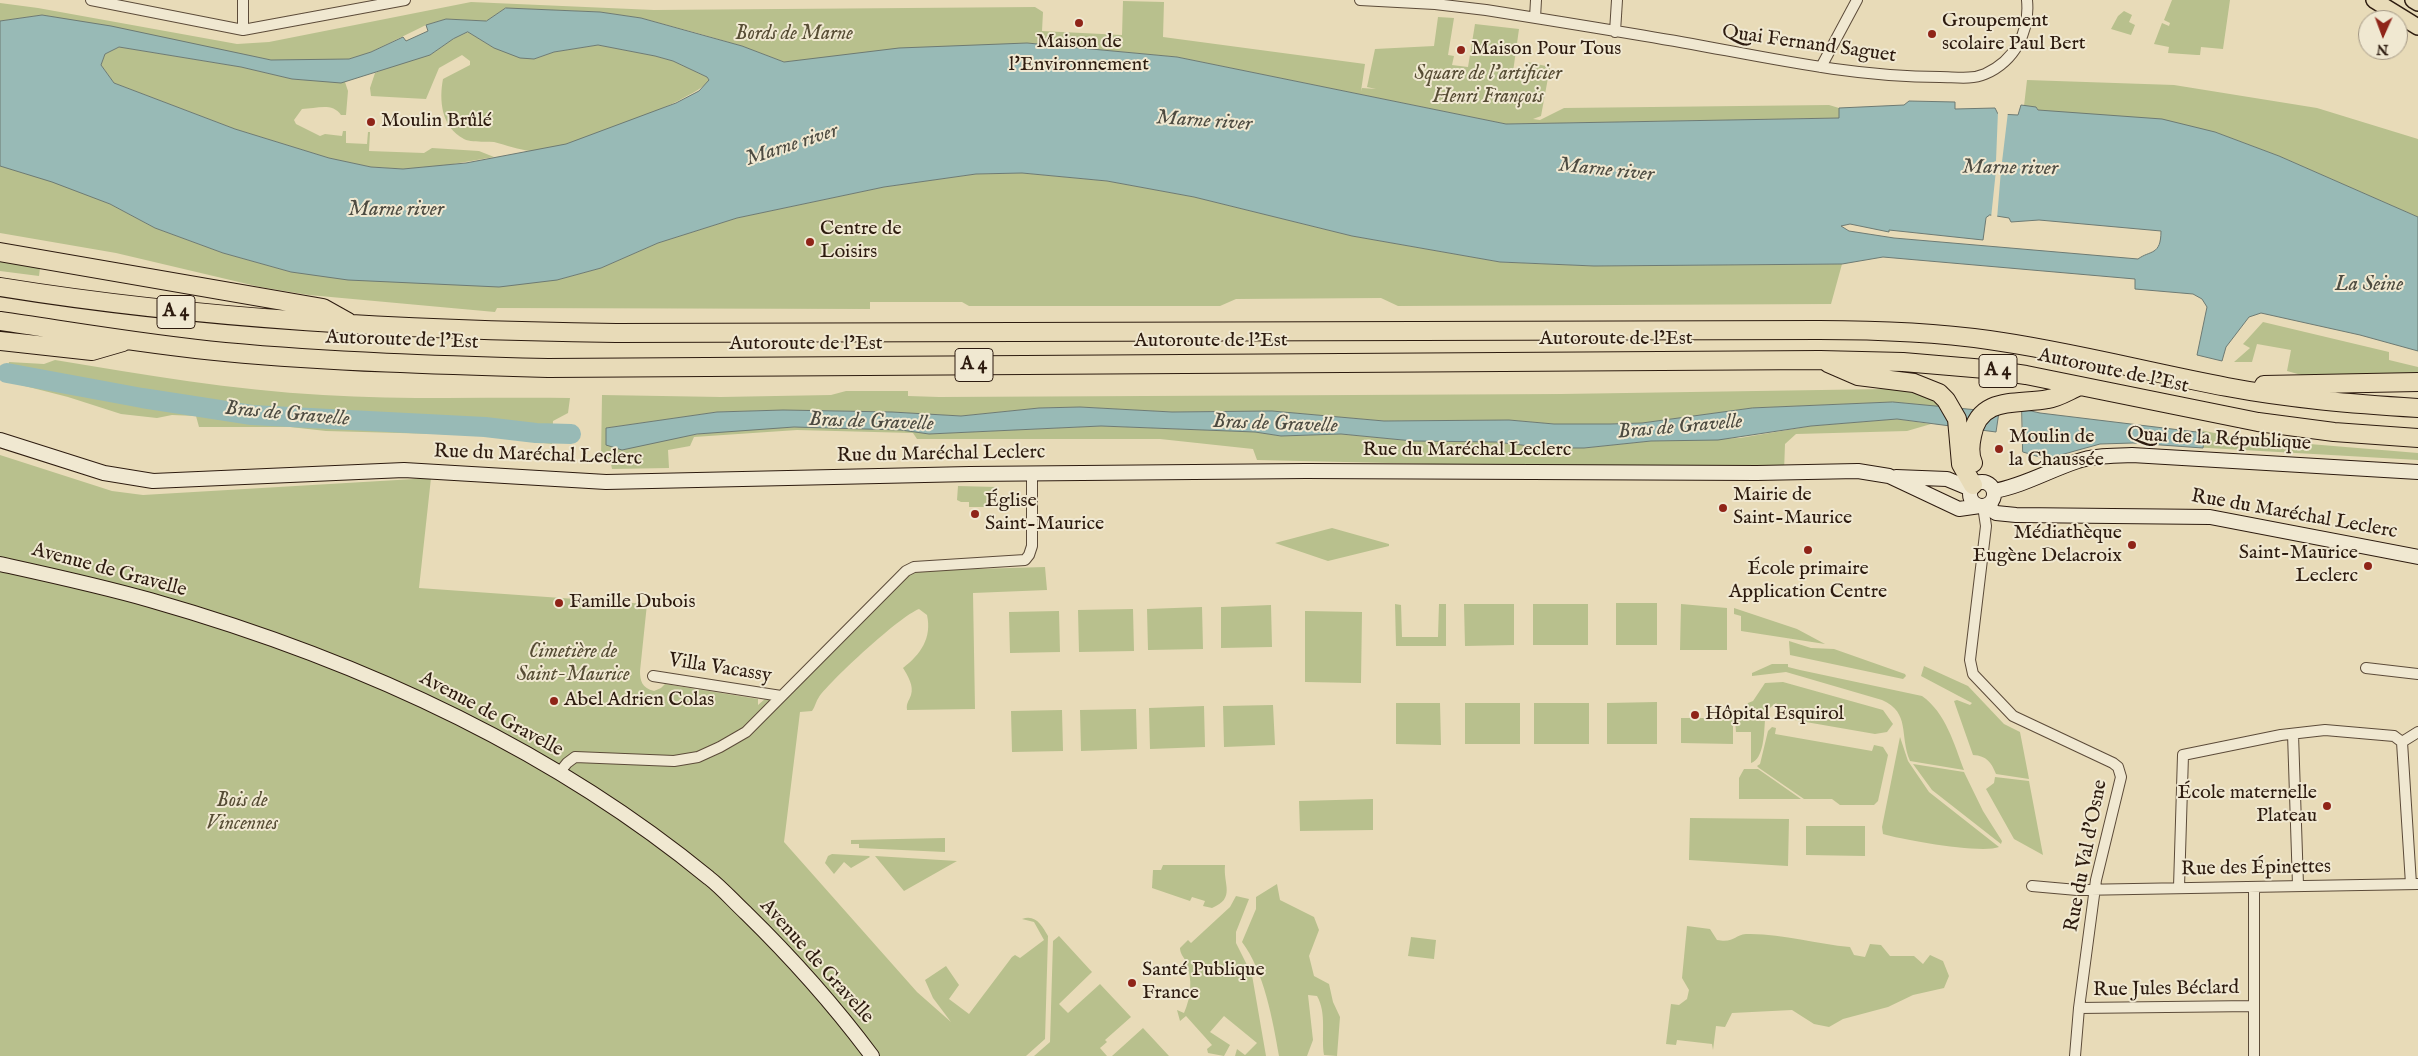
<!DOCTYPE html>
<html>
<head>
<meta charset="utf-8">
<style>
	body { margin:0 }
	#map { position:relative; width:2418px; height:1056px; overflow:hidden; background:#e8dbb8; font-family:"IM FELL English",serif }
	canvas { display:block }
	.north { position:absolute; left:2358px; top:10px; width:50px; height:50px; box-sizing:border-box; background:#f0e8d1; border:1px solid #a29683; border-radius:50%; rotate:182deg; font-size:14px; font-weight:700; line-height:20px; text-align:center; color:#2d1b0f }
	.north::after { content:''; display:block; margin:auto; width:18px; height:22px; background:#8f2418; clip-path:polygon(50% 0,100% 100%,50% 72%,0 100%) }
</style>
</head>
<body>
<div id="map">
<canvas width="2418" height="1056"></canvas>
<div class="north">N</div>
</div>
<script>
const ctx = document.querySelector('canvas').getContext('2d');
ctx.lineJoin = 'round';
function fillPath(path, color) {
  ctx.fillStyle = color;
  ctx.fill(path, 'evenodd');
}
function trace(path, color, width, dash) {
  ctx.strokeStyle = color;
  ctx.lineWidth = width;
  ctx.lineCap = dash ? 'butt' : 'round';
  ctx.setLineDash(dash || []);
  ctx.stroke(path);
}
function label(font, color, halo, rows, align = 'center') {
  ctx.font = font + ' "IM FELL English",serif';
  ctx.lineWidth = 4;
  ctx.setLineDash([]);
  ctx.textBaseline = 'middle';
  ctx.strokeStyle = halo;
  ctx.fillStyle = color;
  for (const [text, x, y, turn = 0] of rows) {
    ctx.save();
    ctx.translate(x, y);
    ctx.rotate((+turn || 0) * Math.PI / 180);
    ctx.textAlign = isNaN(turn) ? turn : align;
    if (halo) ctx.strokeText(text, 0, 0);
    ctx.fillText(text, 0, 0);
    ctx.restore();
  }
}
fillPath(new Path2D(`
	M 2172,0 L 2230,0 L 2223,49 L 2201,47 L 2200,55 L 2197,55 L 2168,53 L 2169,47 L 2154,44 L 2162,23 L 2169,26 L 2170,23 L 2164,20 Z
	M 1123,1 L 1164,2 L 1163,37 L 1365,64 L 1361,91 L 1362,88 L 1376,89 L 1367,87 L 1375,49 L 1434,46 L 1438,17 L 1454,18 L 1448,55 L 1454,56 L 1452,65 L 1468,67 L 1475,24 L 1519,29 L 1513,72 L 1526,74 L 1528,62 L 1550,67 L 1541,116 L 1533,119 L 1540,120 L 1564,108 L 1829,105 L 1839,108 L 1840,118 L 1506,124 L 1177,57 L 1027,43 L 784,62 L 742,46 L 697,33 L 641,18 L 600,12 L 506,8 L 486,21 L 446,19 L 426,25 L 371,52 L 349,59 L 318,61 L 271,60 L 42,15 L 0,21 L 0,3 L 38,8 L 237,44 L 269,42 L 471,2 L 654,10 L 1035,7 L 1043,12 L 1042,31 L 1122,35 Z
	M 2124,11 L 2132,15 L 2129,22 L 2135,25 L 2131,35 L 2111,29 L 2118,16 Z
	M 468,32 L 494,48 L 534,59 L 554,52 L 598,45 L 655,56 L 673,61 L 707,77 L 709,81 C 691,102 560,153 531,151 C 519,150 506,145 494,142 C 485,141 472,143 464,139 C 441,127 439,100 443,79 L 470,65 L 470,61 L 462,55 L 439,68 L 426,99 L 371,96 L 370,88 L 375,73 L 396,64 L 430,55 L 453,39 Z
	M 119,47 L 241,67 L 292,79 L 345,82 L 348,91 L 346,115 L 341,115 C 332,102 316,109 302,109 L 294,120 L 296,124 L 320,136 L 325,134 L 342,136 L 343,131 L 346,131 L 346,143 L 367,144 L 368,132 L 370,132 L 369,151 L 424,153 L 432,148 L 479,151 L 494,157 L 442,166 L 403,169 L 371,167 L 329,158 L 235,129 L 114,83 L 101,65 L 105,54 Z
	M 2027,80 L 2174,85 L 2317,108 L 2418,139 L 2418,217 L 2279,156 L 2215,132 L 2038,110 L 2036,107 L 2024,106 Z
	M 0,166 L 52,181 L 110,204 L 155,228 L 223,253 L 291,272 L 557,280 L 601,268 L 658,243 L 737,218 L 884,187 L 976,174 L 1022,173 L 1107,181 L 1194,197 L 1352,236 L 1500,262 L 1594,266 L 1842,264 L 1831,304 L 1398,306 L 1381,298 L 1236,299 L 1220,306 L 969,306 L 962,302 L 870,302 L 870,309 L 497,308 L 495,312 L 309,295 L 260,287 L 116,253 L 0,233 Z
	M 0,261 L 40,268 L 39,276 L 0,271 Z
	M 2263,322 L 2389,352 L 2389,360 L 2418,367 L 2418,374 L 2312,378 L 2287,371 L 2291,350 L 2257,344 L 2252,362 L 2234,362 L 2250,348 L 2243,344 Z
	M 55,360 C 144,375 233,390 323,395 C 405,400 488,397 570,398 L 568,413 L 553,421 L 552,444 L 473,435 L 326,431 L 290,427 L 199,427 L 196,416 L 172,415 L 157,418 L 121,414 L 68,397 L 5,381 L 9,362 L 44,364 Z
	M 1886,389 L 1918,393 L 1940,403 L 1938,407 L 1893,402 L 1752,408 L 1642,423 L 1610,424 L 1554,424 L 1509,420 L 1384,421 L 1272,411 L 1172,412 L 1080,407 L 1039,408 L 961,416 L 892,412 L 783,410 L 717,412 L 606,428 L 622,450 C 699,428 781,425 861,428 C 883,429 907,428 929,434 L 1101,426 L 1255,432 L 1281,436 L 1341,434 L 1413,441 L 1496,442 L 1547,448 L 1584,448 L 1651,441 L 1740,438 L 1811,426 L 1897,419 L 1931,424 L 1907,431 L 1796,434 L 1785,444 L 1784,472 L 1257,460 L 1253,449 L 1160,439 L 917,439 L 913,433 L 797,430 L 694,437 L 690,446 L 668,450 L 669,468 L 612,469 L 610,459 L 601,459 L 602,395 L 721,397 L 831,395 L 846,391 L 908,391 L 908,396 L 939,397 L 1561,394 Z
	M 2196,429 L 2237,438 L 2418,453 L 2418,460 L 2191,447 Z
	M 0,455 L 112,491 L 143,495 L 431,478 L 419,588 L 647,604 L 640,671 C 640,681 642,688 654,691 L 661,688 L 665,684 L 758,699 L 758,705 L 765,699 L 777,701 L 906,571 L 1045,567 L 1047,590 L 973,593 L 975,709 L 907,710 C 906,703 909,701 911,695 C 914,686 908,676 903,668 C 921,654 932,638 927,615 L 919,609 C 900,616 831,680 819,697 C 816,701 815,707 812,711 L 800,712 L 784,842 L 917,992 L 951,1022 L 933,998 L 925,980 L 946,966 L 959,985 L 949,999 L 969,1014 L 1012,957 L 1015,955 L 1020,958 L 1044,940 L 1034,922 L 1022,919 C 1036,914 1042,926 1048,936 L 1045,1039 L 1026,1056 L 0,1056 Z
	M 958,486 L 997,487 L 996,496 L 991,496 L 991,507 L 969,507 L 969,502 L 961,502 L 957,500 Z
	M 1332,528 L 1389,544 L 1389,546 L 1328,561 L 1275,543 Z
	M 1616,603 L 1657,603 L 1657,645 L 1616,645 Z
	M 1395,604 L 1401,605 L 1402,637 L 1438,637 L 1439,604 L 1446,604 L 1446,646 L 1396,646 Z
	M 1464,604 L 1514,604 L 1514,645 L 1465,646 Z
	M 1533,604 L 1588,604 L 1588,645 L 1533,645 Z
	M 1681,604 L 1727,608 L 1727,650 L 1680,650 Z
	M 1271,605 L 1272,647 L 1221,648 L 1221,607 Z
	M 1202,607 L 1203,649 L 1148,650 L 1147,609 Z
	M 1734,608 L 1797,629 L 1825,644 L 1741,631 L 1741,616 L 1734,614 Z
	M 1133,609 L 1134,651 L 1079,652 L 1078,610 Z
	M 1059,611 L 1060,652 L 1010,653 L 1009,612 Z
	M 1305,611 L 1362,612 L 1361,683 L 1305,682 Z
	M 1789,641 L 1811,648 L 1834,649 L 1905,674 L 1906,676 L 1903,679 L 1790,655 Z
	M 1772,664 L 1788,664 L 1788,667 L 1800,670 L 1922,696 C 1946,713 1954,744 1964,770 L 1910,761 C 1899,735 1911,713 1882,700 L 1786,672 L 1752,676 L 1752,673 Z
	M 1924,666 L 1968,686 L 2004,724 L 2020,732 L 2029,779 L 1996,774 C 1991,762 1987,756 1973,755 L 1954,701 L 1957,700 L 1970,705 L 1972,703 L 1921,676 Z
	M 1783,682 L 1883,710 L 1893,724 L 1887,732 L 1875,734 L 1777,717 L 1779,706 L 1776,703 L 1761,715 L 1743,715 L 1748,703 L 1753,701 L 1765,683 Z
	M 1657,702 L 1657,744 L 1607,744 L 1607,703 Z
	M 1396,703 L 1440,703 L 1441,745 L 1396,744 Z
	M 1465,703 L 1520,703 L 1520,744 L 1465,744 Z
	M 1534,703 L 1589,703 L 1589,744 L 1534,744 Z
	M 1273,705 L 1275,745 L 1224,747 L 1223,706 Z
	M 1204,706 L 1205,747 L 1150,749 L 1149,708 Z
	M 1136,709 L 1137,749 L 1081,751 L 1080,710 Z
	M 1062,710 L 1063,751 L 1012,752 L 1011,711 Z
	M 1681,718 L 1733,718 L 1733,744 L 1681,743 Z
	M 1735,719 L 1765,720 C 1764,733 1764,759 1751,763 L 1751,732 L 1736,732 Z
	M 1772,727 L 1776,728 L 1775,734 L 1872,751 L 1874,745 L 1883,747 L 1888,755 L 1878,801 L 1874,805 L 1840,805 L 1832,799 L 1804,799 L 1759,768 L 1757,766 L 1760,764 L 1768,731 Z
	M 1900,737 L 1908,761 L 1929,792 L 1999,847 C 1982,854 1903,840 1883,834 L 1882,827 Z
	M 1913,764 L 1964,772 L 1983,811 L 2002,841 L 2001,844 L 1932,790 Z
	M 1744,769 L 1758,769 L 1801,799 L 1739,799 L 1739,778 Z
	M 1995,777 L 2029,781 L 2043,855 L 2014,839 L 1986,789 L 1994,783 Z
	M 1373,799 L 1373,830 L 1300,831 L 1299,801 Z
	M 1690,818 L 1789,819 L 1788,866 L 1689,860 Z
	M 1806,826 L 1865,826 L 1865,856 L 1806,855 Z
	M 945,838 L 945,852 L 859,848 L 859,844 L 851,844 L 851,840 Z
	M 832,854 L 869,856 L 870,857 L 851,868 L 844,862 L 834,874 L 825,863 L 828,856 Z
	M 875,856 L 957,861 L 904,891 Z
	M 1163,865 L 1225,865 C 1223,885 1236,898 1212,908 L 1203,906 L 1205,901 L 1192,897 L 1190,901 L 1152,888 L 1153,870 L 1161,870 Z
	M 1277,884 L 1280,900 L 1314,917 L 1319,930 L 1309,956 L 1314,976 L 1329,984 L 1333,1002 L 1340,1017 L 1337,1056 L 1324,1055 C 1321,1036 1327,1013 1317,996 L 1308,995 L 1313,1040 L 1307,1056 L 1279,1056 C 1273,1021 1264,971 1242,942 L 1256,909 L 1256,897 Z
	M 1236,896 L 1249,899 L 1236,932 L 1236,943 L 1252,975 L 1266,1056 L 1235,1056 L 1237,1049 L 1245,1055 L 1257,1043 L 1224,1016 L 1210,1032 L 1230,1045 L 1224,1056 L 1208,1053 L 1207,1049 L 1212,1045 L 1186,1016 L 1180,1021 L 1177,1010 L 1184,1013 C 1191,997 1193,980 1186,962 C 1184,957 1180,954 1180,948 L 1188,940 L 1191,943 L 1230,907 Z
	M 1687,926 L 1710,929 L 1717,940 C 1735,943 1734,935 1746,934 C 1781,933 1816,944 1850,947 L 1854,955 L 1865,957 L 1870,944 L 1881,945 L 1890,956 L 1914,956 L 1923,964 L 1930,955 L 1943,961 L 1949,976 L 1944,988 L 1913,995 L 1888,1007 L 1843,1019 L 1829,1027 L 1814,1024 L 1792,1010 L 1732,1013 L 1725,1027 L 1716,1026 L 1713,1050 L 1712,1044 L 1677,1040 L 1676,1045 L 1666,1044 L 1671,1004 L 1679,1005 L 1687,999 L 1689,990 L 1682,978 Z
	M 1059,936 L 1092,972 L 1059,1004 L 1068,1013 L 1100,984 L 1131,1017 L 1105,1040 L 1107,1042 L 1100,1048 L 1107,1056 L 1034,1056 L 1050,1042 L 1053,941 Z
	M 1411,937 L 1436,940 L 1434,959 L 1408,956 Z
	M 1143,1028 L 1169,1056 L 1112,1056 Z`), '#b8c08d');
const water = new Path2D(`
	M 506,8 L 600,12 L 641,18 L 742,46 L 784,62 L 899,48 L 1027,43 L 1177,57 L 1506,124 L 1839,118 L 1839,108 L 1904,105 L 1909,101 L 1955,102 L 1955,109 L 1995,108 L 1998,114 L 2018,115 L 2021,105 L 2036,107 L 2038,110 L 2162,119 L 2215,132 L 2279,156 L 2418,217 L 2418,351 L 2360,335 L 2261,313 L 2249,317 L 2226,347 L 2222,361 L 2197,355 L 2207,307 L 2202,299 L 2193,294 L 2135,289 L 2135,279 L 1883,257 L 1842,264 L 1594,266 L 1500,262 L 1352,236 L 1194,197 L 1107,181 L 1022,173 L 976,174 L 884,187 L 737,218 L 658,243 L 601,268 L 557,280 L 499,287 L 348,280 L 291,272 L 223,253 L 155,228 L 110,204 L 52,182 L 0,166 L 0,21 L 42,15 L 111,26 L 271,60 L 349,59 L 371,52 L 403,37 L 406,41 L 428,31 L 426,25 L 446,19 L 486,21 ZM 468,32 L 494,48 L 520,58 L 534,59 L 554,52 L 598,45 L 655,56 L 673,61 L 707,77 L 709,80 L 699,91 L 676,103 L 566,144 L 466,163 L 403,169 L 371,167 L 329,158 L 235,129 L 114,83 L 101,65 L 105,54 L 119,47 L 241,67 L 292,79 L 341,83 L 430,55 L 453,39 ZM 1990,215 L 2009,218 L 2011,222 L 2039,220 L 2161,231 C 2161,256 2150,250 2138,259 L 1894,238 L 1849,231 L 1841,226 L 1850,224 L 1889,232 L 1889,230 L 1983,240 L 1986,218 Z
	M 1893,402 L 1999,412 L 1996,432 L 1897,419 L 1811,426 L 1718,440 L 1651,441 L 1584,448 L 1547,448 L 1496,442 L 1413,441 L 1341,434 L 1281,436 L 1255,432 L 1101,426 L 929,434 L 901,430 L 794,427 L 697,434 L 622,450 L 606,445 L 606,428 L 717,412 L 783,410 L 892,412 L 961,416 L 1039,408 L 1080,407 L 1172,412 L 1272,411 L 1384,421 L 1509,420 L 1554,424 L 1610,424 L 1642,423 L 1752,408 Z
	M 2022,409 L 2040,413 L 2205,433 L 2203,448 L 2133,443 L 2100,444 L 2046,459 L 2023,452 Z`);
fillPath(water, '#98bab6');
trace(water, '#6d7a73', 1);
fillPath(new Path2D(`
	M 1998,111 L 2008,112 L 2002,162 L 2014,163 L 2015,165 L 2014,170 L 2001,170 L 1997,219 L 1991,218 L 1996,170 L 1990,166 L 1991,163 L 1996,161 Z`), '#e8dbb8');
trace(new Path2D(`
	M 7,373 L 142,398 L 252,415 L 485,427 L 536,433 L 571,434`), '#98bab6', 20);
const street = new Path2D(`
	M 91,0 L 243,30 L 405,0
	M 1360,0 L 1435,4 L 1486,10 C 1555,21 1624,32 1692,44 C 1774,59 1856,77 1940,77 C 1955,77 1971,80 1985,74 C 2015,61 2030,31 2027,0
	M 1535,18 L 1536,0
	M 243,30 L 243,0
	M 1615,32 L 1617,0
	M 1821,67 L 1857,0
	M 1983,506 L 1986,526 L 1970,660 L 1973,674 L 2013,716 L 2113,763 L 2118,767 L 2121,777 L 2096,880 L 2079,1008 L 2075,1056
	M 2366,668 L 2418,674
	M 653,676 L 781,696
	M 2293,734 L 2298,885
	M 559,773 L 567,763 L 575,757 L 674,761 L 698,757 L 720,747 L 746,732 L 906,571 L 914,567 L 1025,560 L 1029,555 L 1032,546 L 1032,474
	M 2411,884 L 2402,742 L 2418,732
	M 2032,886 L 2077,890 L 2418,884
	M 2179,887 L 2183,755 L 2281,735 L 2325,730 L 2394,736 L 2402,742
	M 2079,1008 L 2254,1006
	M 2254,1056 L 2254,887`);
const secondary = new Path2D(`
	M 0,440 L 104,473 L 153,481 L 404,470 L 606,482 L 970,474 L 1306,471 L 1757,473 L 1858,471 L 1889,476 L 1959,509 L 1980,506
	M 1896,477 L 1947,479 L 1971,489
	M1970 494a12 12 0 1 1 24 0a12 12 0 1 1-24 0Z
	M 1994,491 C 2023,486 2050,470 2078,461 C 2095,455 2115,456 2132,455 L 2418,472
	M 1986,506 L 1996,513 L 2016,515 L 2210,517 L 2418,557
	M 0,564 C 50,575 101,586 150,600 C 350,657 547,745 709,878 C 722,888 734,902 746,913 C 792,958 834,1005 872,1056`);
const primary = new Path2D(`
	M 2374,0 L 2418,27
	M 2413,0 L 2418,3`);
const highway = new Path2D(`
	M 0,252 L 323,308 L 348,322
	M 0,287 C 204,320 409,330 616,333 L 1819,330 C 1876,330 1933,332 1989,340 C 2069,351 2147,372 2227,387 C 2290,399 2354,404 2418,408
	M 0,321 C 75,332 150,345 225,352 C 333,362 440,365 548,368 L 1820,360 L 1903,362 L 1985,369 L 2026,375 L 2258,422 L 2334,432 L 2418,438
	M 0,341 L 92,351 L 123,342
	M 1828,363 L 1858,376 L 1914,383 L 1939,393 L 1946,400 L 1957,419 L 1961,464 L 1973,485
	M 2264,385 L 2418,382
	M 1973,463 C 1969,454 1970,445 1972,436 C 1979,395 2019,405 2048,399 C 2058,398 2070,390 2080,386`);
trace(street, '#5c4b39', 12);
trace(secondary, '#2d1b0f', 16);
trace(primary, '#2d1b0f', 18);
trace(highway, '#2d1b0f', 20);
trace(street, '#f0e8d1', 10);
trace(secondary, '#f0e8d1', 14);
trace(primary, '#e8dbb8', 15);
trace(highway, '#e8dbb8', 18);
for (const [x, y, r, color] of [
	[1079,23,5,"#8f2418"],
	[1932,34,5,"#8f2418"],
	[1461,50,5,"#8f2418"],
	[371,122,5,"#8f2418"],
	[810,242,5,"#8f2418"],
	[1999,449,5,"#8f2418"],
	[1723,508,5,"#8f2418"],
	[975,514,5,"#8f2418"],
	[2132,545,5,"#8f2418"],
	[1808,550,5,"#8f2418"],
	[2368,566,5,"#8f2418"],
	[559,603,5,"#8f2418"],
	[554,701,5,"#8f2418"],
	[1695,715,5,"#8f2418"],
	[2327,806,5,"#8f2418"],
	[1132,983,5,"#8f2418"]
]) {
  const dot = new Path2D();
  dot.arc(x, y, r, 0, 2 * Math.PI);
  ctx.fillStyle = color;
  ctx.fill(dot);
  trace(dot, '#f0e8d1', 2);
}
for (const [x, y, w] of [
	[176,312,38],
	[974,365,38],
	[1998,371,38]
]) {
  const box = new Path2D();
  box.roundRect(x - w / 2, y - 16.5, w, 33, 4);
  ctx.fillStyle = '#f0e8d1';
  ctx.fill(box);
  trace(box, '#2d1b0f', 1);
}
label('bold 19px', '#2d1b0f', null, [
	["A 4",176,312],
	["A 4",974,365],
	["A 4",1998,371]
]);
label('20px', '#2d1b0f', '#f0e8d1', [
	["Groupement",1942,22],
	["scolaire Paul Bert",1942,45],
	["Maison de",1079,43,"center"],
	["l'Environnement",1079,66,"center"],
	["Maison Pour Tous",1471,50],
	["Moulin Brûlé",381,122],
	["Centre de",820,230],
	["Loisirs",820,253],
	["Moulin de",2009,438],
	["la Chaussée",2009,461],
	["Mairie de",1733,496],
	["Saint-Maurice",1733,519],
	["Église",985,502],
	["Saint-Maurice",985,525],
	["Médiathèque",2122,534,"right"],
	["Eugène Delacroix",2122,557,"right"],
	["Saint-Maurice",2358,554,"right"],
	["Leclerc",2358,577,"right"],
	["École primaire",1808,570,"center"],
	["Application Centre",1808,593,"center"],
	["Famille Dubois",569,603],
	["Abel Adrien Colas",564,701],
	["Hôpital Esquirol",1705,715],
	["École maternelle",2317,794,"right"],
	["Plateau",2317,817,"right"],
	["Santé Publique",1142,971],
	["France",1142,994]
], 'left');
label('italic 20px', '#574d35', '#f0e8d1', [
	["Bords de Marne",794,35],
	["Square de l'artificier",1488,75],
	["Henri François",1488,98],
	["Cimetière de",573,653],
	["Saint-Maurice",573,676],
	["Bois de",242,802],
	["Vincennes",242,825]
]);
label('20px', '#2d1b0f', '#f0e8d1', [
	["Quai Fernand Saguet",1809,45,8],
	["Autoroute de l’Est",1616,340],
	["Autoroute de l’Est",402,341,2],
	["Autoroute de l’Est",1211,342],
	["Autoroute de l’Est",806,345],
	["Autoroute de l’Est",2113,372,12],
	["Quai de la République",2219,440,3],
	["Rue du Maréchal Leclerc",1467,451],
	["Rue du Maréchal Leclerc",941,455,-1],
	["Rue du Maréchal Leclerc",538,456,2],
	["Rue du Maréchal Leclerc",2294,515,10],
	["Avenue de Gravelle",109,571,15],
	["Villa Vacassy",720,669,9],
	["Avenue de Gravelle",491,715,28],
	["Rue du Val d'Osne",2087,856,-79],
	["Rue des Épinettes",2256,869,-1],
	["Avenue de Gravelle",816,962,48],
	["Rue Jules Béclard",2166,990,-1]
]);
label('italic 21px', '#4d4b41', '#f0e8d1', [
	["Marne river",1204,122,4],
	["Marne river",792,146,-18],
	["Marne river",2010,169,1],
	["Marne river",1606,171,6],
	["Marne river",396,211],
	["La Seine",2369,286],
	["Bras de Gravelle",287,415,5],
	["Bras de Gravelle",871,423,2],
	["Bras de Gravelle",1275,425,2],
	["Bras de Gravelle",1680,428,-5]
]);
</script>
</body>
</html>
